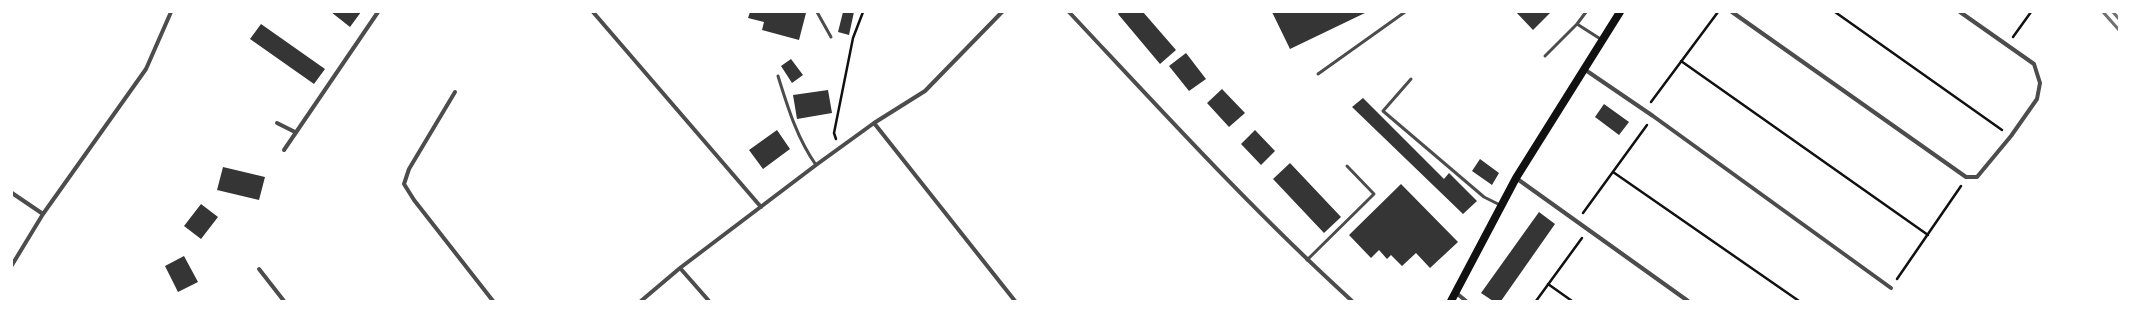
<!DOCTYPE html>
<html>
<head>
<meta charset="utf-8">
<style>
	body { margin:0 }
	#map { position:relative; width:2131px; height:313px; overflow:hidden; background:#fff; font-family:"Titillium Web",sans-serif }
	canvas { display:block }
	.frame { position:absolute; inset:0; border:13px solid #fff; pointer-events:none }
</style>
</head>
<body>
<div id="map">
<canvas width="2131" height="313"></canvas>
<div class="frame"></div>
</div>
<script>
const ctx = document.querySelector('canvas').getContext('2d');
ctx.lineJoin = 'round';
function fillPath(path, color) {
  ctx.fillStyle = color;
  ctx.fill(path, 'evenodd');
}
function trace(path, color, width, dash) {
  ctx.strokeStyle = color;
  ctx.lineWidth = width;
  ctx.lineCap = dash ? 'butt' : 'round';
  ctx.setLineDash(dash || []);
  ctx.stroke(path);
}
fillPath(new Path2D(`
	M 331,12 L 361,12 L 350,27 Z
	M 750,12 L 804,12 L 806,13 L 799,40 L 762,30 L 764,22 L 748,18 Z
	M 843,12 L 854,12 L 849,35 L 838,32 Z
	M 1120,12 L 1143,12 L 1176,50 L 1160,64 L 1118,14 Z
	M 1272,12 L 1367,12 L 1290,49 Z
	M 1516,12 L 1551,12 L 1533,30 Z
	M 261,24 L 325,69 L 314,84 L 250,39 Z
	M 1186,53 L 1206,79 L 1189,91 L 1169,66 Z
	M 791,59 L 803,75 L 792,83 L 781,66 Z
	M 1222,89 L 1245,113 L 1229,127 L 1207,103 Z
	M 828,90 L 832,113 L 797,119 L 793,95 Z
	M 1363,98 L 1444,179 L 1449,173 L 1477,201 L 1463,214 L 1352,107 Z
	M 1604,104 L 1629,122 L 1619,135 L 1595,117 Z
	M 777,130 L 790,149 L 763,169 L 749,150 Z
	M 1255,130 L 1275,151 L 1261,165 L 1241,144 Z
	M 1480,159 L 1499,173 L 1492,185 L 1472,171 Z
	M 1290,163 L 1341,217 L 1324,233 L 1273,179 Z
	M 223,167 L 265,177 L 259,200 L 217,190 Z
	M 1401,184 L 1458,242 L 1430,268 L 1416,253 L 1402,266 L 1391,255 L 1387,259 L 1379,250 L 1371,258 L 1349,235 Z
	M 201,204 L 218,217 L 201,239 L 184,226 Z
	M 1539,212 L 1555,224 L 1501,301 L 1493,301 L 1481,293 Z
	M 184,256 L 198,282 L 178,292 L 165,266 Z`), '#353535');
trace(new Path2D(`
	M 1835,12 L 2002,130
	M 2013,37 L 2031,12
	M 1681,61 L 1928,235
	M 1651,102 L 1718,12
	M 836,139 L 834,133 L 853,38 L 863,12
	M 1613,172 L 1799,301
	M 1583,213 L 1647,125
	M 1897,279 L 1961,186
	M 1548,284 L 1572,301
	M 1536,301 L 1582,238`), '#111', 2.5);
trace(new Path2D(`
	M 817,12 L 831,37
	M 1577,24 L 1586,12
	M 1545,56 L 1577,24 L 1602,40
	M 1318,74 L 1405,12
	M 778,76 C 788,108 797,138 816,165
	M 1411,79 L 1383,111 L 1484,197 L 1500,205
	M 1307,260 L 1374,194 L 1347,166`), '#4c4c4c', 3);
trace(new Path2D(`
	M 593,12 L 761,207
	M 1069,12 C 1161,110 1252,210 1352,301
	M 1732,12 L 1966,177 L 1977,177 L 2011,136 L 2037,99 L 2040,83 L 2034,64 L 1960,12
	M 1584,69 L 1653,116 L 1891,288
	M 455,92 L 409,169 L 404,184 L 414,200 L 493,301
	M 277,123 L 295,132
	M 874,123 L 1015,301
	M 284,150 L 378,12
	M 1516,178 L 1688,301
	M 12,193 L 43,214
	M 12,265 L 43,214 L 146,69 L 171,12
	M 680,268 L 709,301
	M 259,269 L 284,301
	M 1455,292 L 1466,301
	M 641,301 L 680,268 L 816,165 L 874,123 L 925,91 L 1002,12`), '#4c4c4c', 4);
trace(new Path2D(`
	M 1451,301 L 1516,178 L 1620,12`), '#111', 8);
trace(new Path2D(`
	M 2103,12 L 2119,30
	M 2113,12 L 2119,19`), '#707070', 3);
</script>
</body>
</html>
